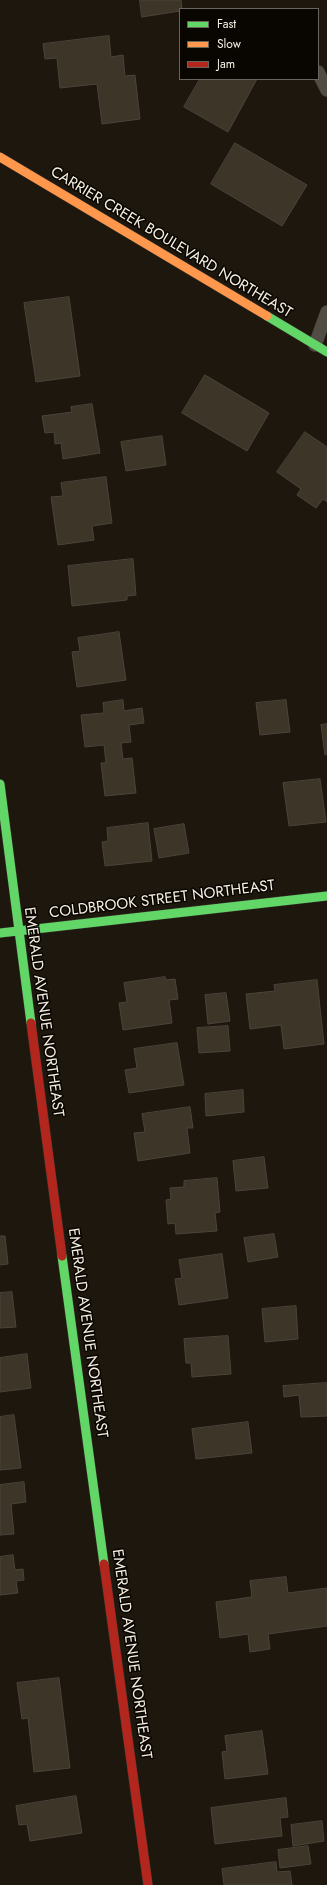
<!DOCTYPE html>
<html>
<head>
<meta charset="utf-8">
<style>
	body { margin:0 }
	#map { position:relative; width:327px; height:1885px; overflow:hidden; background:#1d170d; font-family:Jost,sans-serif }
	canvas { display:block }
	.legend { position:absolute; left:179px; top:8px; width:140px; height:72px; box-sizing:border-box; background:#090501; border:1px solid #68635b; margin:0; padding:5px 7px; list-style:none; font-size:12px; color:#f6efe3 }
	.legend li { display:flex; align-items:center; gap:8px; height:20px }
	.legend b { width:20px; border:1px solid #68635b }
</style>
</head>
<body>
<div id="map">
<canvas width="327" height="1885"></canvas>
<ul class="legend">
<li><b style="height:5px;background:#63d668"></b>Fast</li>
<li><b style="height:5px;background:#ff974d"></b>Slow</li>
<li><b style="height:5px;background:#b3261e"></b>Jam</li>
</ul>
</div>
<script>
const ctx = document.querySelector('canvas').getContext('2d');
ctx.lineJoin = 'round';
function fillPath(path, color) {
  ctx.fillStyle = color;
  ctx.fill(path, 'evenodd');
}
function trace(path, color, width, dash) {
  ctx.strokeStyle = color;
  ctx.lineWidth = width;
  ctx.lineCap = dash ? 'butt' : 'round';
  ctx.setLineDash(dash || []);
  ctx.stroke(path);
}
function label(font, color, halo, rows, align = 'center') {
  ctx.font = font + ' Jost,sans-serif';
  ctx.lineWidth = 3;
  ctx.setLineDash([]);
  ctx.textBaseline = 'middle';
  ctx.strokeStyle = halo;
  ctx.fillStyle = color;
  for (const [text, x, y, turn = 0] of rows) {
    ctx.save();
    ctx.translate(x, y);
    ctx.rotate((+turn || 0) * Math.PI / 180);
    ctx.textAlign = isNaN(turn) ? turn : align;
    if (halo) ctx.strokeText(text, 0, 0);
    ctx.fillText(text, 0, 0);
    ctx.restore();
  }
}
const building = new Path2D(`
	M 140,0 L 181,0 L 182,9 L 180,11 L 142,17 Z
	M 109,36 L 111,57 L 123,55 L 125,76 L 135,75 L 140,119 L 102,124 L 97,84 L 60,88 L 57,58 L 45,59 L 43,44 Z
	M 200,79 L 257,79 L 228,132 L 184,107 Z
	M 235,143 L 307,185 L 282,226 L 211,184 Z
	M 69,297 L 80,376 L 36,382 L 24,303 Z
	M 205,375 L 269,413 L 247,451 L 182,413 Z
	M 92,404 L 100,453 L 63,459 L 61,443 L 55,444 L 54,432 L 45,433 L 42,416 L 72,412 L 71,407 Z
	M 305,432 L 327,447 L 327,502 L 323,499 L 316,508 L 297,495 L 301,489 L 277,472 Z
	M 162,436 L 166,465 L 126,471 L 121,442 Z
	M 106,477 L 112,523 L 92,526 L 94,540 L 58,545 L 51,497 L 63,496 L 61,483 Z
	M 133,559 L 136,595 L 127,596 L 127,600 L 72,606 L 68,566 Z
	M 119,632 L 126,680 L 77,687 L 72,652 L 80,651 L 78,638 Z
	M 123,700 L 124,711 L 142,708 L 144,723 L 129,725 L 131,742 L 121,743 L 123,759 L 132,758 L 136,793 L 105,796 L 101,763 L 106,763 L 104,745 L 85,747 L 81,715 L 104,713 L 103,703 Z
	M 286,700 L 290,732 L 260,735 L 256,703 Z
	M 327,724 L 327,754 L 325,755 L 321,725 Z
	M 320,779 L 326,822 L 289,826 L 283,783 Z
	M 148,823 L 152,861 L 105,866 L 102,842 L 108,841 L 107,828 Z
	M 184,824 L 189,853 L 159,858 L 154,829 Z
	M 165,977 L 166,980 L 175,979 L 178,999 L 169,1000 L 172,1023 L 123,1030 L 119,1003 L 127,1002 L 124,983 Z
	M 317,980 L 324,1044 L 284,1049 L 281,1025 L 250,1029 L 246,994 L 275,991 L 274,985 Z
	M 226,993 L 230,1021 L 208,1024 L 205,995 Z
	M 228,1026 L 230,1051 L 199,1053 L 197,1028 Z
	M 177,1043 L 184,1085 L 129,1093 L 125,1070 L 137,1068 L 134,1049 Z
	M 243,1090 L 244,1112 L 206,1116 L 205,1094 Z
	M 190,1107 L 193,1128 L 187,1128 L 190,1153 L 138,1161 L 134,1133 L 145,1132 L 142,1114 Z
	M 264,1157 L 268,1188 L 236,1191 L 233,1161 Z
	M 217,1178 L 220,1212 L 215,1213 L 217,1231 L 176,1234 L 175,1223 L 168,1224 L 166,1200 L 171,1199 L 170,1188 L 184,1187 L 184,1181 Z
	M 274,1234 L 278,1257 L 248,1262 L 244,1238 Z
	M 0,1236 L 5,1236 L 8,1264 L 0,1265 Z
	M 222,1254 L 228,1298 L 179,1305 L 175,1279 L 182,1278 L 179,1260 Z
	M 12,1292 L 16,1327 L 0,1328 L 0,1293 Z
	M 296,1306 L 298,1339 L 265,1342 L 262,1309 Z
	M 228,1336 L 231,1374 L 192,1377 L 191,1363 L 186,1363 L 184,1339 Z
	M 27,1354 L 31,1388 L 0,1392 L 0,1358 Z
	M 327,1383 L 327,1416 L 301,1417 L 299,1395 L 284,1397 L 283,1386 Z
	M 14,1415 L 21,1468 L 0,1470 L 0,1417 Z
	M 248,1422 L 252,1453 L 196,1459 L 192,1429 Z
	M 24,1482 L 26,1502 L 11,1504 L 14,1534 L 0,1535 L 0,1485 Z
	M 13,1555 L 15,1570 L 23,1569 L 24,1580 L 16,1581 L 18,1593 L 0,1595 L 0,1557 Z
	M 286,1577 L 288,1593 L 327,1588 L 327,1626 L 268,1634 L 270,1649 L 250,1652 L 248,1634 L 220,1638 L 216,1602 L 252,1597 L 250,1581 Z
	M 59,1678 L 70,1768 L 34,1772 L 28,1718 L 22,1719 L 17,1683 Z
	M 262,1731 L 268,1774 L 225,1779 L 222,1752 L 227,1751 L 225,1736 Z
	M 76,1796 L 82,1833 L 30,1841 L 27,1824 L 19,1825 L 16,1806 Z
	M 286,1798 L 288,1817 L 280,1818 L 282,1836 L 215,1844 L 211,1808 Z
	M 322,1821 L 324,1841 L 293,1846 L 291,1825 Z
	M 308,1846 L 311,1864 L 280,1868 L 278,1850 Z
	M 276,1862 L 277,1872 L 290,1871 L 292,1885 L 224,1885 L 222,1869 Z`);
fillPath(building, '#3d3527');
trace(building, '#4a443c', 1);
const lane = new Path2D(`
	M 318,72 L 327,90
	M 315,345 L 327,312`);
const fast = new Path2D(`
	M 267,316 L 327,352
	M 0,784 L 31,1023
	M 0,933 L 327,896
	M 62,1256 L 104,1564`);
const slow = new Path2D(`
	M 0,157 L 267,316`);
const jam = new Path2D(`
	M 31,1023 L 62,1256
	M 104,1564 L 148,1885`);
trace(lane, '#36322b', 14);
trace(fast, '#36322b', 10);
trace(slow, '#36322b', 10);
trace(jam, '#36322b', 10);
trace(lane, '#514d45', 13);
trace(fast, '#63d668', 9);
trace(slow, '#ff974d', 9);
trace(jam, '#b3261e', 9);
label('15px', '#f6efe3', '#090501', [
	["CARRIER CREEK BOULEVARD NORTHEAST",171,243,31],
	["COLDBROOK STREET NORTHEAST",162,900,-7],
	["EMERALD AVENUE NORTHEAST",43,1012,82],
	["EMERALD AVENUE NORTHEAST",87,1333,82],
	["EMERALD AVENUE NORTHEAST",131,1654,82]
]);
</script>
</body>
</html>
